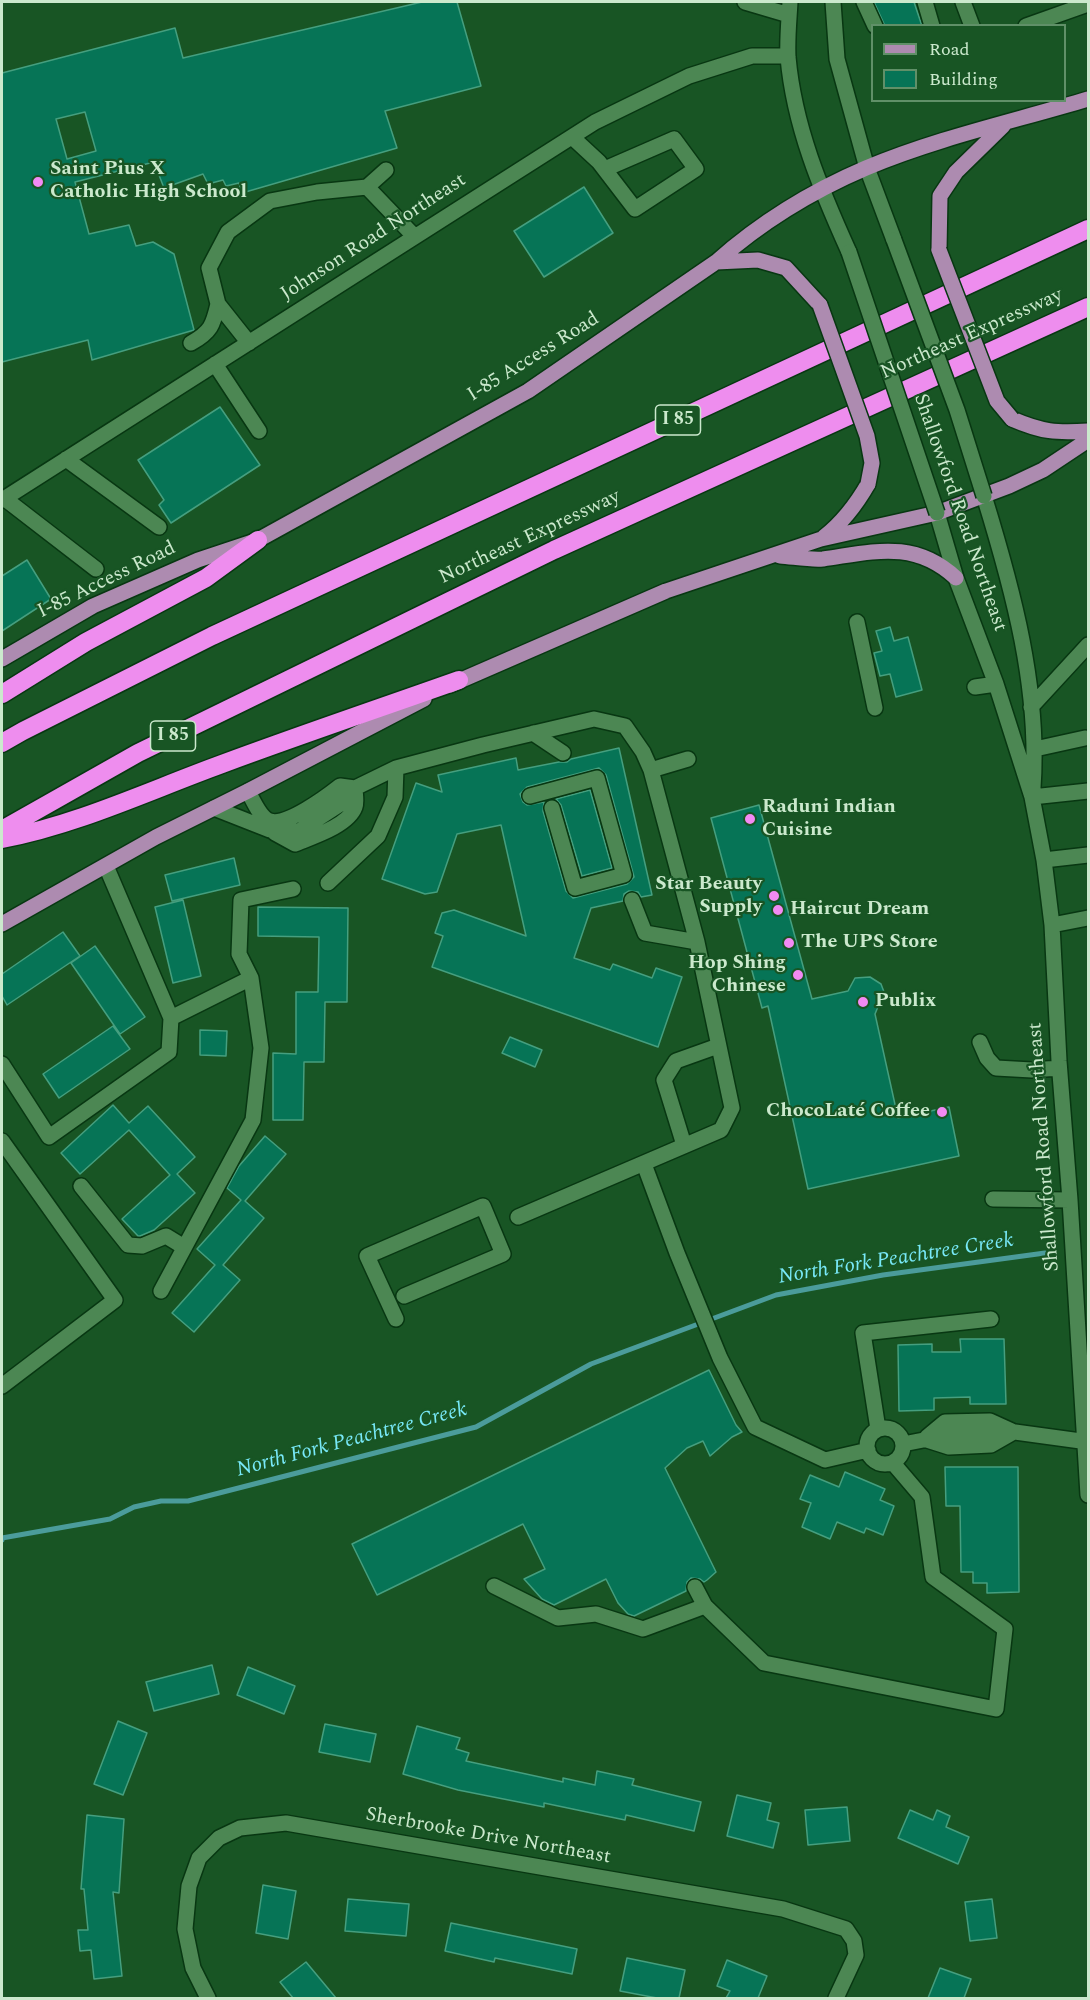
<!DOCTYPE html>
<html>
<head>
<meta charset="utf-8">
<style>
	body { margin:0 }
	#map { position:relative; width:1090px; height:2000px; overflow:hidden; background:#185524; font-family:Spectral,serif }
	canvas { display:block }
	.frame { position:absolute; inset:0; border:3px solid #cbe9cd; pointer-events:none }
	.legend { position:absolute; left:871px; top:24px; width:195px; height:78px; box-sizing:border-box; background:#185524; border:2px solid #609068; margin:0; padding:8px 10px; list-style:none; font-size:18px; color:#cbe9cd }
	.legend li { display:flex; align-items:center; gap:12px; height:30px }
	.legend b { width:30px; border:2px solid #609068 }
</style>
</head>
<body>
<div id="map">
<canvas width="1090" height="2000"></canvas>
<div class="frame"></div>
<ul class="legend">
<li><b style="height:8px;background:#ad8bb0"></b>Road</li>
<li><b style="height:16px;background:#067456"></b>Building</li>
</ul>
</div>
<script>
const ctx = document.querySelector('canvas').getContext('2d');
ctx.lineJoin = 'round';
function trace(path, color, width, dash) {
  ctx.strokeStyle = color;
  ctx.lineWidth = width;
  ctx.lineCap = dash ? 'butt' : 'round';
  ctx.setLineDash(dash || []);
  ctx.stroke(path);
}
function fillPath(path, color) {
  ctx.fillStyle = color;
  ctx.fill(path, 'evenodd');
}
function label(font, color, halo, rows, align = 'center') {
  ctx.font = font + ' Spectral,serif';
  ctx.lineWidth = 4.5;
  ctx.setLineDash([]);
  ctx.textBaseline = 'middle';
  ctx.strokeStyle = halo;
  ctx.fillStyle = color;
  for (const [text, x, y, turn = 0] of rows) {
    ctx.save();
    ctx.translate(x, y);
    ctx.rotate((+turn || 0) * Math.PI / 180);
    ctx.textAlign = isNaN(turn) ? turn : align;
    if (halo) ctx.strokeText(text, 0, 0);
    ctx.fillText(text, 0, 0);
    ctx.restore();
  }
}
trace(new Path2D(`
	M 2,1540 L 2,1538 L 110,1519 L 134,1507 L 161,1501 L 188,1501 L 476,1427 L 591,1364 L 776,1295 L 883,1275 L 1045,1253`), '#4b9c9b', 5);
const building = new Path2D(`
	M 422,2 L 457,2 L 481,86 L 385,111 L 397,148 L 242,193 L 239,183 L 226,186 L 223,180 L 208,184 L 203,174 L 164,188 L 154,162 L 75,182 L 89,234 L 129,225 L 136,246 L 153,242 L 174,254 L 194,330 L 92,360 L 88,340 L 2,362 L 2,73 L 175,28 L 183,58 ZM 85,112 L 96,151 L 67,159 L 56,119 Z
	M 874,2 L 914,2 L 922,26 L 885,26 Z
	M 584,187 L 613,233 L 544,277 L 514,231 Z
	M 220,407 L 260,465 L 171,523 L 159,505 L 164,500 L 138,460 Z
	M 27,560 L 51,599 L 2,631 L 2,576 Z
	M 890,627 L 894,641 L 908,637 L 922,690 L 896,697 L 890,674 L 880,676 L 874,653 L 882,651 L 876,631 Z
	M 619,748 L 652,895 L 641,897 L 638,892 L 629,891 L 624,894 L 623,901 L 591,908 L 574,958 L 610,970 L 613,964 L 652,978 L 656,968 L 682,977 L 658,1047 L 432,967 L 443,936 L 435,933 L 442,913 L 454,910 L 526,936 L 501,825 L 457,834 L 437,892 L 425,894 L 382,879 L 416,783 L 442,792 L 438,775 L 516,758 L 518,770 L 559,762 L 567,762 L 571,759 ZM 599,768 L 606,775 L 634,877 L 627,884 L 573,898 L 566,891 L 543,811 L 544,802 L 527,805 L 523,802 L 520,794 L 527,787 Z
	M 590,790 L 612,868 L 582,876 L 561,805 L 556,799 Z
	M 759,805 L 812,999 L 848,991 L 855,978 L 870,977 L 881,984 L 884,992 L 875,1014 L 898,1118 L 949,1107 L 959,1156 L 808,1189 L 768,1006 L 762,1008 L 711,818 Z
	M 234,858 L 240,885 L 172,901 L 165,875 Z
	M 183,900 L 201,976 L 173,983 L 155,907 Z
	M 258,907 L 348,908 L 347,1002 L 325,1002 L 324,1062 L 304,1062 L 303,1120 L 273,1120 L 273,1053 L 296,1054 L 296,992 L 318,992 L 319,937 L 258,936 Z
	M 63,932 L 80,956 L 7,1005 L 2,996 L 2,974 Z
	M 95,946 L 145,1017 L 120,1034 L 71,963 Z
	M 113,1026 L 130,1049 L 59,1098 L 43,1074 Z
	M 200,1030 L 227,1031 L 226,1056 L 200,1055 Z
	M 510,1037 L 542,1050 L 535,1067 L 502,1053 Z
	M 113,1105 L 129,1123 L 148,1106 L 195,1157 L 177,1174 L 195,1193 L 154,1230 L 140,1236 L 138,1236 L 122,1219 L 170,1175 L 129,1130 L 80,1174 L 61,1153 Z
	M 265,1136 L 286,1154 L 245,1201 L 264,1218 L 223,1265 L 240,1280 L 194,1332 L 172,1313 L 215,1265 L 197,1249 L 241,1200 L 227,1188 L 239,1166 Z
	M 960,1339 L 1004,1339 L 1006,1404 L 970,1404 L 970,1397 L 934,1398 L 934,1410 L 899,1411 L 898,1345 L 932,1344 L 932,1352 L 961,1352 Z
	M 709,1370 L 736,1425 L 742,1432 L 732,1437 L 710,1456 L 703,1441 L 687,1448 L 665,1468 L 716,1572 L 707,1580 L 704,1582 L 700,1579 L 691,1578 L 687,1582 L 686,1591 L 634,1616 L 628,1614 L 618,1603 L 606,1579 L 554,1605 L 542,1599 L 524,1579 L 545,1569 L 523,1524 L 377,1595 L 352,1544 Z
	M 945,1467 L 1018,1467 L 1019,1592 L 987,1593 L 987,1583 L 973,1583 L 973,1572 L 961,1572 L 960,1506 L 946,1506 Z
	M 845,1472 L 885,1489 L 880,1500 L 894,1506 L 883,1535 L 866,1528 L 864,1533 L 837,1522 L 830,1539 L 802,1527 L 811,1503 L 800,1499 L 810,1475 L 839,1487 Z
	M 212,1665 L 219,1694 L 154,1711 L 146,1682 Z
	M 248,1667 L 295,1686 L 284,1714 L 237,1695 Z
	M 118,1721 L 147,1733 L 123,1795 L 94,1784 Z
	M 325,1724 L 376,1734 L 370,1762 L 319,1752 Z
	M 417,1726 L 460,1738 L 456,1749 L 469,1753 L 466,1761 L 563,1782 L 563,1778 L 595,1785 L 597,1771 L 634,1779 L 632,1785 L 701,1802 L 694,1831 L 626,1815 L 625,1820 L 544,1803 L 544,1807 L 458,1790 L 403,1774 Z
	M 737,1795 L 771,1803 L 767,1820 L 779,1823 L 773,1848 L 727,1836 Z
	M 847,1807 L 850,1841 L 808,1845 L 805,1810 Z
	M 910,1810 L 933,1820 L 937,1810 L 950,1816 L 946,1827 L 969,1837 L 958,1864 L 898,1838 Z
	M 87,1815 L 124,1819 L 119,1893 L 113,1892 L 122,1976 L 94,1979 L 91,1950 L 80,1951 L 78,1930 L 88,1930 L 84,1889 L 81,1889 Z
	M 263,1885 L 296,1891 L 288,1939 L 256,1933 Z
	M 348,1899 L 409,1904 L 406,1936 L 345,1931 Z
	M 992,1899 L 997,1938 L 970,1941 L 965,1902 Z
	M 451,1923 L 577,1949 L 572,1974 L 495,1958 L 494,1962 L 445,1951 Z
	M 627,1958 L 685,1970 L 679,1998 L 657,1998 L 620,1991 Z
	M 727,1960 L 767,1976 L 758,1998 L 726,1998 L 730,1991 L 717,1986 Z
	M 306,1962 L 336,1998 L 293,1998 L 280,1982 Z
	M 940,1968 L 971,1979 L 964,1998 L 928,1998 Z`);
fillPath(building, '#067456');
trace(building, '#459f7f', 1.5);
const minor = new Path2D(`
	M 745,2 L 789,15
	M 790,2 C 789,20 787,39 788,57 C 794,126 821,190 849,252
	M 833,2 L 837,59 L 867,168 L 894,240
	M 864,2 L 875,26
	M 925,2 L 932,26
	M 963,2 L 972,26
	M 1026,26 L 1088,4
	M 572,137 L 599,162 L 635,209 L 696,169 L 674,139 L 605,169
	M 367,187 L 386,170
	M 191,343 C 211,332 213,325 218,304
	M 249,343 L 218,304 L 209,268 L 228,232 L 270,201 L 317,192 L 367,187 L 414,236
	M 215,364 L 259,431
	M 66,459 L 159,527
	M 984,496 C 1013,590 1040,689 1033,788
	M 4,498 L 96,569
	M 2,500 L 595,122 L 689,76 L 752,56 L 788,56
	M 937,513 L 956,578 L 996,684 L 1032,797 L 1044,860 L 1052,925 L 1059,1061 L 1070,1200 L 1088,1495
	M 857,622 L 875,708
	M 975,687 L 996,684
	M 1031,707 L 1088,645
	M 533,733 L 563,753
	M 1035,749 L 1085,738
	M 651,770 L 688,759
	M 248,791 C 253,800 260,818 270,821 C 287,826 326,797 340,786 L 355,788
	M 530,796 L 597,778 L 624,875 L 575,888 L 552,808
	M 1032,797 L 1088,791
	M 214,808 L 270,830 L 299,831 L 342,803 L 355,788 L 396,768 L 483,745 L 594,719 L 625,726 L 643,752 L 651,770 L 697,942 L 732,1108 L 721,1130 L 518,1217
	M 275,833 L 295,844 C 312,837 348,826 355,807 C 357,802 355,793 355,788
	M 1044,860 L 1088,855
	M 328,883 L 378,836 L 395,797 L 396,768
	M 632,900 L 645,933 L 697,942
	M 1052,925 L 1088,918
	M 171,1018 L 251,978
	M 980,1042 L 987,1058 L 996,1068 L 1032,1070 L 1059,1068
	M 2,1064 L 49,1137 L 169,1052 L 171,1018 L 106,866
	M 2,1141 L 115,1300 L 2,1386
	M 684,1145 L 664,1080 L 676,1061 L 718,1046
	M 644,1164 L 677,1253 L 720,1358 L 755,1427 L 825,1460 L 868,1450
	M 81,1186 L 128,1245 L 142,1246 L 166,1236 L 184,1247
	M 993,1199 L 1070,1200
	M 161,1291 L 253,1120 L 261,1048 L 251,978 L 239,954 L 241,900 L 293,889
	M 396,1319 L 367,1256 L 483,1206 L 503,1254 L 404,1296
	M867 1446a18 18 0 1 1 36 0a18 18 0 1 1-36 0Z
	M 878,1429 L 863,1333 L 991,1319
	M 927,1437 L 945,1422 L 990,1421 L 1012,1431
	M 927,1440 L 949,1447 L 991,1445 L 1012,1433
	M 903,1444 L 949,1435 L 1015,1432 L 1088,1442
	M 494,1586 L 558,1618 L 596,1614 L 643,1629 L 705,1606 L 764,1663 L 996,1709 L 1005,1629 L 933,1577 L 922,1497 L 893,1463
	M 695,1587 L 705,1606
	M 208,1998 L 193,1968 L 185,1929 L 189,1886 L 199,1858 L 219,1838 L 240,1828 L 286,1823 L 783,1909 L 846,1929 L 854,1941 L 856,1955 L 836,1998`);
const major = new Path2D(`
	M 939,250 L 940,196 L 956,172 L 1003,126
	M 716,262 L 758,260 L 786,268 L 820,305
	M 1012,419 C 1042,432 1056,433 1088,431
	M 824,537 C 843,522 856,505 868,484
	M 780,556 C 794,557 809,560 823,559 C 873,552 914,539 956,578
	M 2,659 L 93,606 L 198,560 L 258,540 L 528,391 L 716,262 C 760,223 812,191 866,168 C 937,138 1015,121 1088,99
	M 450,685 L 666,591 L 821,539 L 937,513 L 1009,486 L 1043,470 L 1088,440
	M 2,924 L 156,837 L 248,791 L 424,699`);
const highway = new Path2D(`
	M 2,694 L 86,642 L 206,578 L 258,540
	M 2,743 L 23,731 L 212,636 L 1088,229
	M 2,830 L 138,753 L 554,550 L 1088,307
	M 2,839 C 79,824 148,791 222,764 C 300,735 380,708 459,680`);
trace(minor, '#083712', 18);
trace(major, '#083712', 18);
trace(highway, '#083712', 21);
trace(minor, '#4c8753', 15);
trace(major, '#ad8bb0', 15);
trace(highway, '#ee8dee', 18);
const minorBridge = new Path2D(`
	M 894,240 L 957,410 L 984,496
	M 849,252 L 937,513`);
const majorBridge = new Path2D(`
	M 939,250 L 997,401 L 1012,419
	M 820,305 L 867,436 L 872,463 L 868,484`);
trace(minorBridge, '#083712', 18, []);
trace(majorBridge, '#083712', 18, []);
trace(minorBridge, '#4c8753', 15);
trace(majorBridge, '#ad8bb0', 15);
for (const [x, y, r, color] of [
	[38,182,6,"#f28af3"],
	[750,819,6,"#f28af3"],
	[774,896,6,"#f28af3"],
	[778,910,6,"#f28af3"],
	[789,943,6,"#f28af3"],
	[798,975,6,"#f28af3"],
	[863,1002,6,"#f28af3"],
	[942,1112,6,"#f28af3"]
]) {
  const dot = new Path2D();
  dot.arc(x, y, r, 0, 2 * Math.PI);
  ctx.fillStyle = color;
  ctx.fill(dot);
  trace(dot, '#185524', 2);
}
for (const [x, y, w] of [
	[678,420,45],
	[173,736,45]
]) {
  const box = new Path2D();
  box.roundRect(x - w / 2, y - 15, w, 30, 4.5);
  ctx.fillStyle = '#185524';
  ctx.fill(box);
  trace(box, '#cbe9cd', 1.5);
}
label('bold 18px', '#cbe9cd', null, [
	["I 85",678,420],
	["I 85",173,736]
]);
label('bold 20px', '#cbe9cd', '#185524', [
	["Saint Pius X",50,170],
	["Catholic High School",50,193],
	["Raduni Indian",762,808],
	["Cuisine",762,831],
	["Star Beauty",762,885,"right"],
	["Supply",762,908,"right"],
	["Haircut Dream",790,910],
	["The UPS Store",801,943],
	["Hop Shing",786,964,"right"],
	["Chinese",786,987,"right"],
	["Publix",875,1002],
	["ChocoLaté Coffee",930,1112,"right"]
], 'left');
label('20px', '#cbe9cd', '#185524', [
	["Johnson Road Northeast",374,238,-33],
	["Northeast Expressway",972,335,-24],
	["I-85 Access Road",534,358,-32],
	["Shallowford Road Northeast",959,513,71],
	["Northeast Expressway",530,538,-25],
	["I-85 Access Road",107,581,-26],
	["Shallowford Road Northeast",1045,1147,-94],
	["Sherbrooke Drive Northeast",488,1837,10]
]);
label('italic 21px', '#78e9f8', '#185524', [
	["North Fork Peachtree Creek",896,1260,-9],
	["North Fork Peachtree Creek",352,1441,-15]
]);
</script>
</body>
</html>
